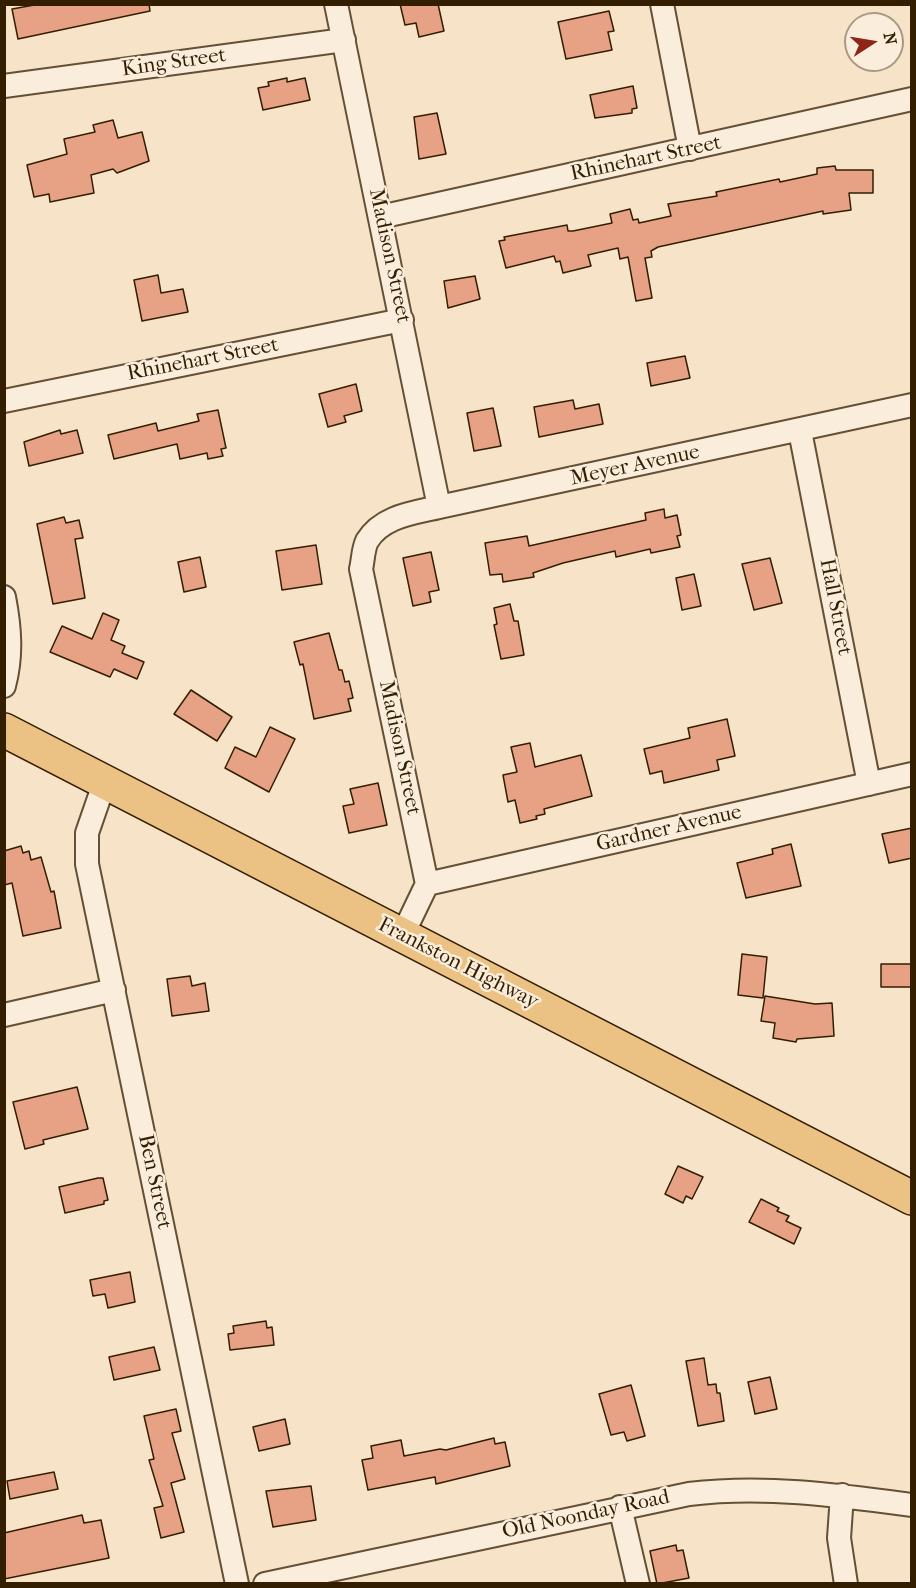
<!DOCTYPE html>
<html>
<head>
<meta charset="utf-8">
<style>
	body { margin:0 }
	#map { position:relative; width:916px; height:1588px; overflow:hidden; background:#f7e4c8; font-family:"IM FELL French Canon",serif }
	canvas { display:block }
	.frame { position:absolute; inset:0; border:6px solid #331e02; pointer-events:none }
	.north { position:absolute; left:844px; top:12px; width:60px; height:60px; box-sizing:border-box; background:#faeddb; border:2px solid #aa9a84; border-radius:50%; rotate:78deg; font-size:16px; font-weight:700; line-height:24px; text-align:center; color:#331e02 }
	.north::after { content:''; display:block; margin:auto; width:21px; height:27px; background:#8f2418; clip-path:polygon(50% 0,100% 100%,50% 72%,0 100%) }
</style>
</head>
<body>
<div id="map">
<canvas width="916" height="1588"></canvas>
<div class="frame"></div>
<div class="north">N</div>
</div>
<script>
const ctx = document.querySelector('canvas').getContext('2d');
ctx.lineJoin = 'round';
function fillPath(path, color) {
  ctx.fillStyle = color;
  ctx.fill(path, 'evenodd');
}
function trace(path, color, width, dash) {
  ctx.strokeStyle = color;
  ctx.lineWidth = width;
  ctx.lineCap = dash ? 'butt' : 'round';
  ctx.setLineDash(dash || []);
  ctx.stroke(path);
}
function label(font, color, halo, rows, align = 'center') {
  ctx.font = font + ' "IM FELL French Canon",serif';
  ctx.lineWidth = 5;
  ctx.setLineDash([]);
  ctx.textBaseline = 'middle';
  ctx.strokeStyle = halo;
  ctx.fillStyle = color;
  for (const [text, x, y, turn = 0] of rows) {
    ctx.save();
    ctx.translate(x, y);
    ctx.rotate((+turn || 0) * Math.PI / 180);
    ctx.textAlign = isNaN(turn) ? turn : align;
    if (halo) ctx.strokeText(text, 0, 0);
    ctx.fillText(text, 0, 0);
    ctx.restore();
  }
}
const building = new Path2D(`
	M 40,4 L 149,4 L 150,11 L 18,39 L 12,9 Z
	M 400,4 L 438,4 L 444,31 L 419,37 L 416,23 L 405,25 Z
	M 609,11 L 614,31 L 608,32 L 612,50 L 566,59 L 558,22 Z
	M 287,78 L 287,82 L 305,78 L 310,100 L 263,110 L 258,88 L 269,86 L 268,82 Z
	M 633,86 L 637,108 L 632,109 L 632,113 L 595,118 L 590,95 Z
	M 437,113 L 446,154 L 419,159 L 414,117 Z
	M 113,120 L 118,138 L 142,132 L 149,161 L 117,173 L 113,169 L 91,175 L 94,193 L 50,202 L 49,194 L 34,197 L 27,165 L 67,154 L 64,139 L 95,132 L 93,125 Z
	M 835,166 L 836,170 L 873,170 L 873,193 L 849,193 L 851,210 L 823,214 L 823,211 L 658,247 L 651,251 L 652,257 L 645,258 L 652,298 L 636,301 L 628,257 L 620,259 L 618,248 L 588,255 L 591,266 L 563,273 L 560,261 L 556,262 L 554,256 L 506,268 L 499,241 L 505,240 L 504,237 L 567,225 L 568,231 L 573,231 L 612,223 L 610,214 L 630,209 L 633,220 L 638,219 L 639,223 L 671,216 L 668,204 L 717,196 L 716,192 L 779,179 L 780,182 L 817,174 L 817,168 Z
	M 158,275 L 161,293 L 183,289 L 188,312 L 142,321 L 134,280 Z
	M 475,276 L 480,299 L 448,308 L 444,281 Z
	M 685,356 L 690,378 L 651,386 L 647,363 Z
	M 356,384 L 362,411 L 344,416 L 346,422 L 328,427 L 319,394 Z
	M 573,400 L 575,409 L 599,404 L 603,424 L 539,437 L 534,407 Z
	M 493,408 L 501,446 L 474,451 L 467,413 Z
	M 218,410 L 226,448 L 221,449 L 223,456 L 208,459 L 207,453 L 180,459 L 177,444 L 114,459 L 108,435 L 156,423 L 158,431 L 199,421 L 197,414 Z
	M 60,430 L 61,434 L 77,430 L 83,453 L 29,466 L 24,442 Z
	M 664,509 L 665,518 L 677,515 L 681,535 L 677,536 L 680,547 L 651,553 L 650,549 L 616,557 L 615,551 L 563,563 L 533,573 L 534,577 L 503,582 L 502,574 L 490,575 L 485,543 L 527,536 L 529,546 L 646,520 L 645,513 Z
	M 64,517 L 66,523 L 79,520 L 83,538 L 75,539 L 85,598 L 53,604 L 37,524 Z
	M 316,545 L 322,584 L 282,590 L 276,551 Z
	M 431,552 L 439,590 L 429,592 L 431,602 L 413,606 L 403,558 Z
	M 200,557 L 206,587 L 184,592 L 178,562 Z
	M 770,558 L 782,603 L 754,610 L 742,564 Z
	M 694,574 L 701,606 L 682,610 L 676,578 Z
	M 510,604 L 514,621 L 518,621 L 524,655 L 501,659 L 494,625 L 497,624 L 494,608 Z
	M 103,613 L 119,620 L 111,640 L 125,646 L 122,653 L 144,662 L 137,679 L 114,669 L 110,677 L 50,652 L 62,626 L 92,639 Z
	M 329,633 L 339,670 L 342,670 L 345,682 L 349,681 L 353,698 L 348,699 L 351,711 L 314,719 L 303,664 L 300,665 L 294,642 Z
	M 191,690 L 232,717 L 217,741 L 174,714 Z
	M 727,719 L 735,756 L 717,760 L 719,770 L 664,783 L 662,771 L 650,774 L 644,749 L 690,738 L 688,728 Z
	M 270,727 L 295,739 L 269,792 L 225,768 L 235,747 L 256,757 Z
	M 530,743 L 535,767 L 581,755 L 592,796 L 544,809 L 545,814 L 536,816 L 537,819 L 520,823 L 515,800 L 508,802 L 503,775 L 517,772 L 511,747 Z
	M 378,783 L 387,825 L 349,833 L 343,806 L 354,804 L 350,789 Z
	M 912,828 L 912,858 L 889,863 L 882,834 Z
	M 791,844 L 801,886 L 746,898 L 737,863 L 773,854 L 772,849 Z
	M 21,846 L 23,853 L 29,851 L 31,860 L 41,857 L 51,892 L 54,891 L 61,928 L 23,936 L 12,883 L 4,885 L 4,851 Z
	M 742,954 L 767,957 L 763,998 L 738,995 Z
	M 881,964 L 912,964 L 912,987 L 881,987 Z
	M 190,976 L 192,986 L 205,983 L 209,1011 L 172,1016 L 167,979 Z
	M 765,996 L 815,1004 L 832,1003 L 834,1036 L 797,1039 L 796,1042 L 773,1038 L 775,1023 L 761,1021 Z
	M 77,1087 L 88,1129 L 43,1140 L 44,1144 L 25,1149 L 13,1102 Z
	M 678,1166 L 703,1177 L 692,1199 L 686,1196 L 683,1203 L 665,1194 Z
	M 98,1178 L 103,1178 L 108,1200 L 104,1201 L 104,1204 L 65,1213 L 59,1187 Z
	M 761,1199 L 779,1208 L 777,1211 L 789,1216 L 786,1221 L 801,1228 L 794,1244 L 749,1222 Z
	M 130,1272 L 135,1302 L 108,1308 L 105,1294 L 93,1296 L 90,1280 Z
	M 266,1321 L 267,1328 L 272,1327 L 274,1345 L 230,1350 L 228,1334 L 234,1333 L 233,1326 Z
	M 154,1347 L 160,1370 L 114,1380 L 109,1357 Z
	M 704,1358 L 708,1385 L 716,1384 L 717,1393 L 720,1393 L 724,1421 L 698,1426 L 686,1361 Z
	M 770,1377 L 777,1409 L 755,1414 L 748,1382 Z
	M 631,1385 L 645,1436 L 627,1441 L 624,1432 L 611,1435 L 599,1394 Z
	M 176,1409 L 181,1431 L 172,1433 L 185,1479 L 171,1483 L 184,1532 L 161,1538 L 154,1508 L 163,1506 L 149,1460 L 154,1459 L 144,1416 Z
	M 285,1419 L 290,1444 L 259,1451 L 253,1427 Z
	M 494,1438 L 495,1444 L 505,1442 L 510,1466 L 436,1484 L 435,1477 L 368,1490 L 362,1460 L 373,1458 L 371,1446 L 401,1440 L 404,1456 L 440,1449 L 446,1450 Z
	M 54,1472 L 58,1489 L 10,1499 L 7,1481 Z
	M 311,1486 L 316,1520 L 273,1527 L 266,1491 Z
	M 82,1515 L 84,1523 L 101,1520 L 109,1558 L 4,1579 L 4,1533 Z
	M 676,1545 L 677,1551 L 683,1550 L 689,1578 L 657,1584 L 650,1551 Z`);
fillPath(building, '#e7a184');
trace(building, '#331e02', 1.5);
const street = new Path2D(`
	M 336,4 L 439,507
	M 662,4 L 690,149
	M 4,86 L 344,40
	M 380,217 L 912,99
	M 4,401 L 402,320
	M 800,431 L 869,784
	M 4,597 C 10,628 12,656 4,686
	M 105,781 L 87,833 L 87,864 L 237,1584
	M 427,884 L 361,569 C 363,561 363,549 367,541 C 382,516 414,513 439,507 L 912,405
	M 427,884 L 912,774
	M 402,936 L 427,884
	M 4,1015 L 114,990
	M 842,1495 L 839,1538 L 846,1584
	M 620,1507 L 638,1584
	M 265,1584 L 689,1494 C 764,1485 837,1495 912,1505`);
const primary = new Path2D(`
	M 4,730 L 912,1198`);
trace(street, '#645034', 26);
trace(primary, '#331e02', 36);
trace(street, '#faeddb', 22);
trace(primary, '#ecc284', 33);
label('21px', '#331e02', '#faeddb', [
	["King Street",174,63,-8],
	["Rhinehart Street",646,159,-12],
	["Madison Street",389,256,78],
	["Rhinehart Street",203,360,-11],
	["Meyer Avenue",635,466,-12],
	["Hall Street",835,607,79],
	["Madison Street",399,748,78],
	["Gardner Avenue",669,829,-13],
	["Frankston Highway",458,964,27],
	["Ben Street",154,1182,78],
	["Old Noonday Road",586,1515,-12]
]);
</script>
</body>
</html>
